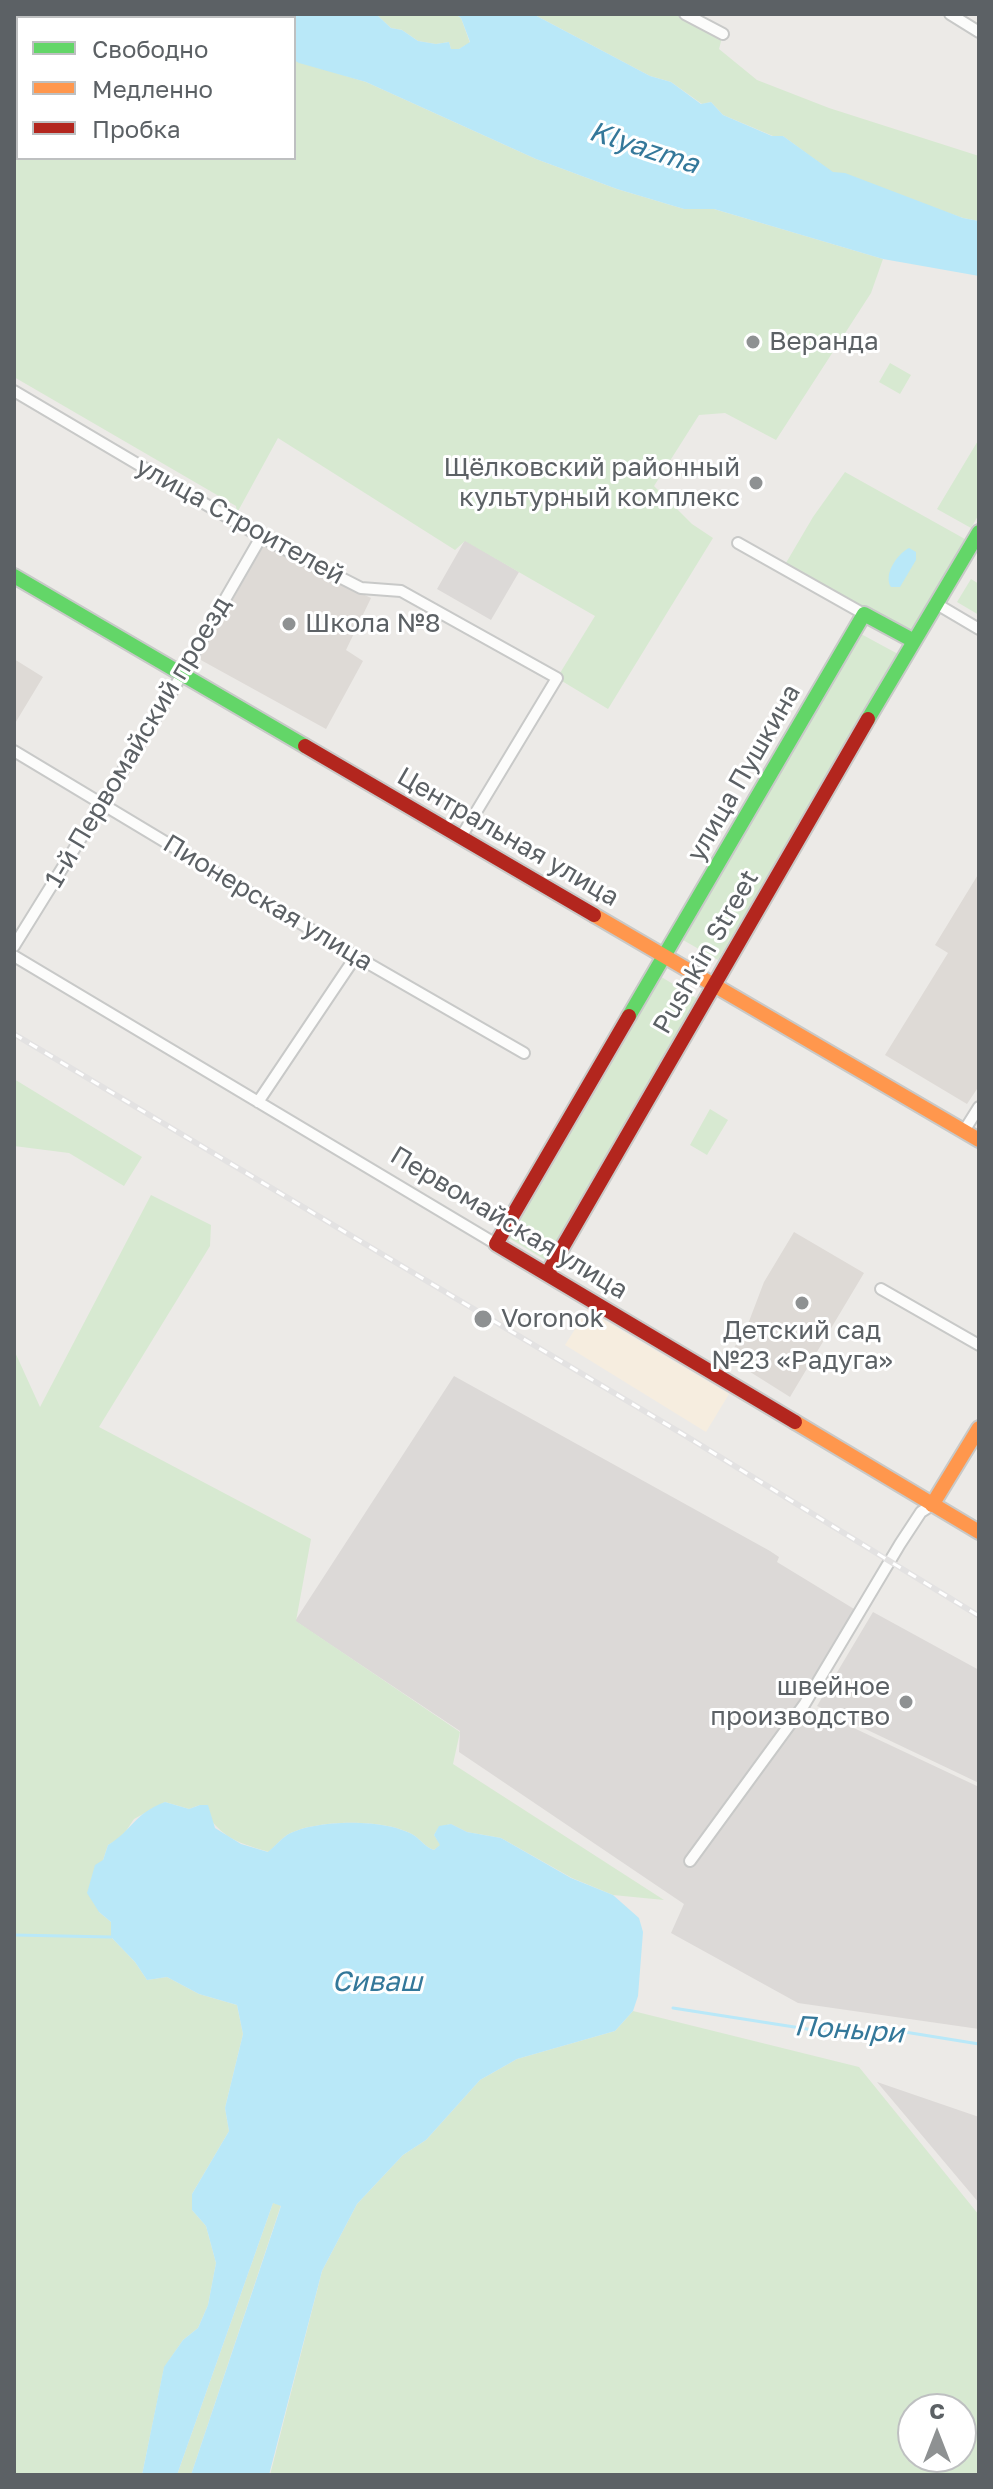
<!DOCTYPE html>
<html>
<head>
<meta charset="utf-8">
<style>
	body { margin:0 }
	#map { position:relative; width:993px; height:2489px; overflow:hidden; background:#eceae7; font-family:"Golos Text",sans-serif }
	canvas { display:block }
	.frame { position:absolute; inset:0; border:16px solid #5c6165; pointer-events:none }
	.legend { position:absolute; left:16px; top:16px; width:280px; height:144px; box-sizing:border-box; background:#fff; border:2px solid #bec0c1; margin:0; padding:10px 14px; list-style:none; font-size:24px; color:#5c6165 }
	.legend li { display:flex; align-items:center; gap:16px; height:40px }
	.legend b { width:40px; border:2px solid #bec0c1 }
	.north { position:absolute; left:897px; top:2393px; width:80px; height:80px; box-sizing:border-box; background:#fff; border:2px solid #bec0c1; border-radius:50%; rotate:0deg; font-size:22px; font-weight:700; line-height:32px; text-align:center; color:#5c6165 }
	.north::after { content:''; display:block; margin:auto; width:28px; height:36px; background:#8e9192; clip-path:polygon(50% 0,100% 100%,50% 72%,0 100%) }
</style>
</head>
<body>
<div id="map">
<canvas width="993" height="2489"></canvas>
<div class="frame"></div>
<ul class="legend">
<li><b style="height:10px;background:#63d668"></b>Свободно</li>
<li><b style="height:10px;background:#ff974d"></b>Медленно</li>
<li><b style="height:10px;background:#b3261e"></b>Пробка</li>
</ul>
<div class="north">С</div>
</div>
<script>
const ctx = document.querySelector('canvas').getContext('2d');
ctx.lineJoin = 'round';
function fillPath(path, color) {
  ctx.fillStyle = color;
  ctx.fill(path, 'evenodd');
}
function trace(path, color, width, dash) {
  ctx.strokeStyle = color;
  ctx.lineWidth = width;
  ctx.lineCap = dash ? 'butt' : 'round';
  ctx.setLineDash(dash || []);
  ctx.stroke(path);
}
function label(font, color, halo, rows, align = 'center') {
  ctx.font = font + ' "Golos Text",sans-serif';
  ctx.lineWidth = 6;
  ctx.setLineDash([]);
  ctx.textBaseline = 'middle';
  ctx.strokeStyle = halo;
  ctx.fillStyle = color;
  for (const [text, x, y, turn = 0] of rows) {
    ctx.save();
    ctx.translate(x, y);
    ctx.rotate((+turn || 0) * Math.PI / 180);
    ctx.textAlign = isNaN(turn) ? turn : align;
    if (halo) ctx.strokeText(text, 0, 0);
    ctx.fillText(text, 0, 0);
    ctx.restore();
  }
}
fillPath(new Path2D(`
	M 587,1310 L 729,1394 L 706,1432 L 565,1345 Z`), '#f6eddf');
fillPath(new Path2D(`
	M 465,540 L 519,572 L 491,620 L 437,589 Z
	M 454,1376 L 770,1551 L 779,1557 L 777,1562 L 859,1612 L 805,1705 L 979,1787 L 979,2029 L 798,2003 L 671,1933 L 684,1904 L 459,1752 L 460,1731 L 295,1621 Z
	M 873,1612 L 979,1670 L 979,1783 L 817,1706 Z
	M 877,2082 L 979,2117 L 979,2203 Z`), '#dcd9d7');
fillPath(new Path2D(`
	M 263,546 L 371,598 L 346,650 L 363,661 L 326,729 L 199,659 Z
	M 14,659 L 43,677 L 14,725 Z
	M 979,873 L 979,1086 L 967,1104 L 885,1055 L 948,953 L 935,945 Z
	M 794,1232 L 864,1273 L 790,1397 L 728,1358 L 748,1324 L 764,1282 Z`), '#dedad6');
fillPath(new Path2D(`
	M 14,14 L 218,14 L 224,18 L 18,18 L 18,158 L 294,158 L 294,60 L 366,82 L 536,159 L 617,189 L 684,209 L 714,209 L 883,259 L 871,293 L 776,440 L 725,413 L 699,415 L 654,486 L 692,524 L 713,538 L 608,709 L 557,678 L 595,616 L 465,541 L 455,550 L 278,438 L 237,513 L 236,506 L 14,377 Z
	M 376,14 L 455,14 L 461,18 L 470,43 L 459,49 L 451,49 L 449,42 L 436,44 L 418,41 L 402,30 L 391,28 Z
	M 533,14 L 685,14 L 723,34 L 719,49 L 757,80 L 829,108 L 979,156 L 979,221 L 963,218 L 833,173 L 783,136 L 773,136 L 723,115 L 711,102 L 702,104 L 671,82 L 650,76 Z
	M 890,363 L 911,375 L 900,394 L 879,382 Z
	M 979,439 L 979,514 L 971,528 L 937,509 Z
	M 845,472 L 972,543 L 914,641 L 783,568 L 813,517 Z
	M 971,579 L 979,584 L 979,615 L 957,602 Z
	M 861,634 L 898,654 L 718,960 L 683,940 Z
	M 658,975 L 698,999 L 547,1261 L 504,1235 Z
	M 14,1079 L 142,1157 L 124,1186 L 69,1153 L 14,1146 Z
	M 710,1109 L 728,1120 L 707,1155 L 690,1145 Z
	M 151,1195 L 211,1225 L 210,1246 L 99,1427 L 311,1539 L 296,1621 L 460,1732 L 453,1764 L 664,1900 L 613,1895 L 572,1878 L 501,1838 L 467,1832 L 451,1824 L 439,1827 L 434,1835 L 441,1845 L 434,1850 C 425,1847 422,1841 415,1836 C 388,1818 314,1819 287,1835 C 281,1839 274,1847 269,1852 C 232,1841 221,1837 200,1805 L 189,1809 L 165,1802 L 134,1819 L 122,1837 L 108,1845 L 103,1860 L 99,1912 L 111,1922 L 111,1937 L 135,1962 L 147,1980 L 167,1977 L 199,1994 L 237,2005 L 243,2034 L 225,2108 L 229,2131 L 192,2194 L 192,2210 L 206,2226 L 216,2263 L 208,2305 L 198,2328 L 183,2340 L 164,2368 L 142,2475 L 14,2475 L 14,1350 L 40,1407 Z
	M 633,2011 L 859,2067 L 979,2215 L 979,2475 L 270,2475 L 322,2271 L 357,2204 L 403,2155 L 426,2140 L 480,2080 L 517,2059 L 615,2031 ZM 913,2409 L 961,2409 L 961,2457 L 913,2457 Z
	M 273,2203 L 281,2205 L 191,2475 L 177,2475 Z`), '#d7e9d1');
fillPath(new Path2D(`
	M 218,14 L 376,14 L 391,28 L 402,30 L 418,41 L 436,44 L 449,42 L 451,49 L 459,49 L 470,42 L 461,18 L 455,14 L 533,14 L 650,76 L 671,82 L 701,104 L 711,102 L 723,115 L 772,136 L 783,136 L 833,172 L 845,173 L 963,218 L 979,221 L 979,276 L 883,259 L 714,209 L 684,209 L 617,189 L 536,159 L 366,82 L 299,63 L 294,60 L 294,18 L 224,18 Z
	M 909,548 L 916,552 L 916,560 L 900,587 L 891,587 C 883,575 897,554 909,548 Z
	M 165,1802 L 189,1809 L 200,1805 L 208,1805 L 215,1828 L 241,1844 L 268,1852 C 274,1847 280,1840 287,1835 C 314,1819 388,1818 415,1836 C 422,1841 425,1847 434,1850 L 440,1845 L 434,1835 L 439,1826 L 451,1824 L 467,1832 L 501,1838 L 571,1878 L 613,1895 L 639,1918 L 643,1932 L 638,1996 L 633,2011 L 615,2031 L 517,2059 L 480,2080 L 426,2140 L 403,2155 L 357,2204 L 322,2271 L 269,2475 L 191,2475 L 281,2206 L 273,2203 L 177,2475 L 142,2475 L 164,2367 L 183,2340 L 198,2328 L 208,2305 L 216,2263 L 206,2226 L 192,2210 L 192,2194 L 229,2131 L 225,2108 L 243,2034 L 237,2005 L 199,1994 L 167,1977 L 147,1980 L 135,1962 L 111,1937 L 111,1922 L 99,1912 L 87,1893 L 95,1865 L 103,1860 L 108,1845 C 133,1830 133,1814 165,1802 Z`), '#b9e8f8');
trace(new Path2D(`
	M 14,1935 L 111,1937
	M 673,2008 L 839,2034 L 880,2028 L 979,2044`), '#b9e8f8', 3);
const street = new Path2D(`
	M 685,14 L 723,34
	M 950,14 L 979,32
	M 14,391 L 261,537 L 361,588 L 401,591 L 557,678 L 461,837
	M 738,543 L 864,614
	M 935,603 L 979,629
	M 14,751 L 345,950 L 524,1053
	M 14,946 L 174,688 L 261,537
	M 14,956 L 496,1244
	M 258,1102 L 356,956
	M 964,1131 L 979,1107
	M 881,1289 L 979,1345
	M 690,1861 L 804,1705 L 900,1544 L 921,1512 L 932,1505`);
const fast = new Path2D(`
	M 14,576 L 305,746
	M 868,719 L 979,532
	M 629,1016 L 864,614 L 914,641`);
const slow = new Path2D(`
	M 594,915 L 979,1140
	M 795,1422 L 979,1532
	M 932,1505 L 979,1428`);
const jam = new Path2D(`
	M 305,746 L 594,915
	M 629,1016 L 496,1244 L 795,1422
	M 547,1274 L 868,719`);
trace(street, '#c8c9c8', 14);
trace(fast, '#c8c9c8', 18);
trace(slow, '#c8c9c8', 18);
trace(jam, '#c8c9c8', 18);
trace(street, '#fcfcfb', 10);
trace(fast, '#63d668', 14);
trace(slow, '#ff974d', 14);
trace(jam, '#b3261e', 14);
const rail = new Path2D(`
	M 14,1034 L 681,1433 L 979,1616`);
trace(rail, '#e3e2e2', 6);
trace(rail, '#fff', 3, [9]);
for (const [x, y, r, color] of [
	[753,342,8,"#8e9192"],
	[756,483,8,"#8e9192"],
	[289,624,8,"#8e9192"],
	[802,1303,8,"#8e9192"],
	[483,1319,10,"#8e9192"],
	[906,1702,8,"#8e9192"]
]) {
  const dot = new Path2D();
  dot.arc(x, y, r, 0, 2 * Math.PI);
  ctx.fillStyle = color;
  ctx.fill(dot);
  trace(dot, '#fff', 3);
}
label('26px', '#5c6165', '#fff', [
	["Веранда",769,342],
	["Щёлковский районный",740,468,"right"],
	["культурный комплекс",740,498,"right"],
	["Школа №8",305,624],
	["Voronok",501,1319],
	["Детский сад",802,1331,"center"],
	["№23 «Радуга»",802,1361,"center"],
	["швейное",890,1687,"right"],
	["производство",890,1717,"right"]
], 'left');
label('26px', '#5c6165', '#fff', [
	["улица Строителей",240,521,29],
	["1-й Первомайский проезд",138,742,-59],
	["улица Пушкина",744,773,-60],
	["Центральная улица",508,837,30],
	["Пионерская улица",268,903,31],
	["Pushkin Street",706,952,-60],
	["Первомайская улица",509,1223,31]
]);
label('italic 28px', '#34789a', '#fff', [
	["Klyazma",644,148,18],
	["Сиваш",377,1982],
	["Поныри",849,2030,4]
]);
</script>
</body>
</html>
